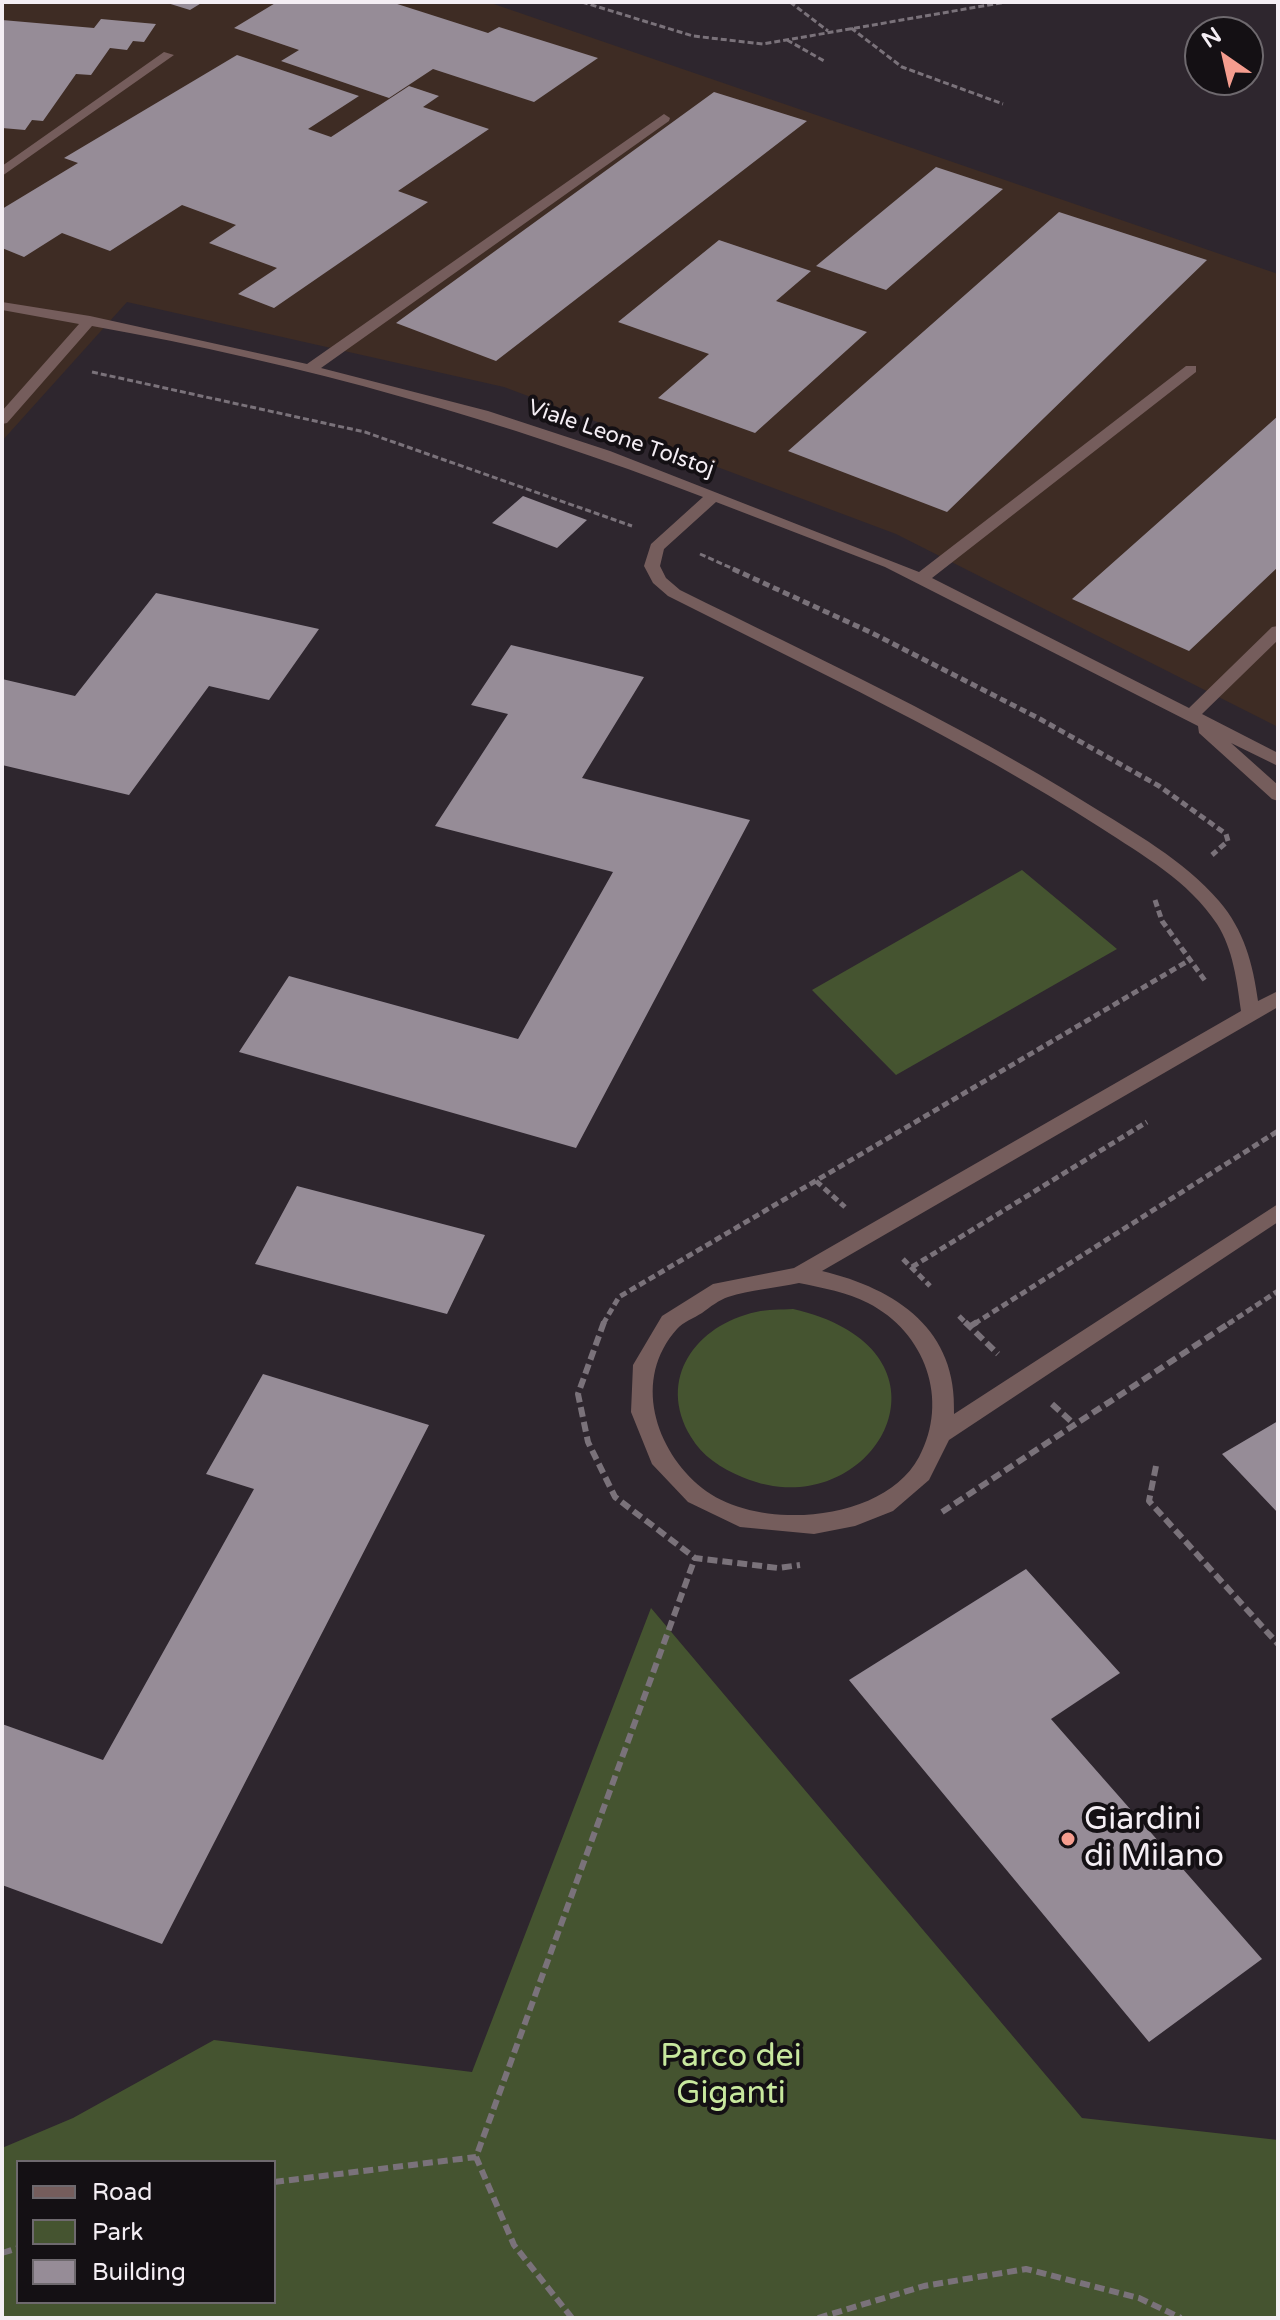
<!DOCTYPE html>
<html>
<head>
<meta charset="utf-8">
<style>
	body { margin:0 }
	#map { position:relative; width:1280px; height:2320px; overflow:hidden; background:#2e262e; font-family:"Varela Round",sans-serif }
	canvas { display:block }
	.frame { position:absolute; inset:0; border:4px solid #f4eef4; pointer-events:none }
	.legend { position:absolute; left:16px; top:2160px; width:260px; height:144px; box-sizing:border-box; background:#141014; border:2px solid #6e696e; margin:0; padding:10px 14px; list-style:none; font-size:24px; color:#f4eef4 }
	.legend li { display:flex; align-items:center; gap:16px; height:40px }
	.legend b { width:40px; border:2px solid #6e696e }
	.north { position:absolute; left:1184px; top:16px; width:80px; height:80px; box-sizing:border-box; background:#141014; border:2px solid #6e696e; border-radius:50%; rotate:326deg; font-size:22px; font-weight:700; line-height:32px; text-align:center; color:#f4eef4 }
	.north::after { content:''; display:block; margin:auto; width:28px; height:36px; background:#f59d8f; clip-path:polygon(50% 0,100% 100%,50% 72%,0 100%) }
</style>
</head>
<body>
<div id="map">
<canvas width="1280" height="2320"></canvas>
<div class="frame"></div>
<ul class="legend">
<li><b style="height:10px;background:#755d5c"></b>Road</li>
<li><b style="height:22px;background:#455430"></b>Park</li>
<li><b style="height:22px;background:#968c97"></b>Building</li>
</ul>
<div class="north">N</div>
</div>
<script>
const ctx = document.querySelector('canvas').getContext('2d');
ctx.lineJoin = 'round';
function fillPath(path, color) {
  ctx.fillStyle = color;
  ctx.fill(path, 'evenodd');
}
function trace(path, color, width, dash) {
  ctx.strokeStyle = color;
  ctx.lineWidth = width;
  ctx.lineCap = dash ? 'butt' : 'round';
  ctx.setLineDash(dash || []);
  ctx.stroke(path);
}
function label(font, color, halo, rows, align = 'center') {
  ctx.font = font + ' "Varela Round",sans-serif';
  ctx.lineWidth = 8;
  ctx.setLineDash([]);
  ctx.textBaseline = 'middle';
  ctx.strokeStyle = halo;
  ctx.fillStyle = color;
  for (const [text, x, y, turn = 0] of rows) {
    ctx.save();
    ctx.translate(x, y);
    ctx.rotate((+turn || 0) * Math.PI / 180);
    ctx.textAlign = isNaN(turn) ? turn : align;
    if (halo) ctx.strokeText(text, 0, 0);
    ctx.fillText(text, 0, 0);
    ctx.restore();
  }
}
fillPath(new Path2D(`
	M 2,2 L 488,2 L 1278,274 L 1278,727 L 896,534 L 504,387 L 127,302 L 2,441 Z`), '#3e2c24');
fillPath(new Path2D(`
	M 1022,870 L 1117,949 L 896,1075 L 812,990 Z
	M 793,1309 C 976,1351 872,1532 742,1477 C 721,1468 702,1456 691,1437 C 656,1379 696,1325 756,1312 C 768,1309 781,1310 793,1309 Z
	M 651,1608 L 1082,2118 L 1278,2140 L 1278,2318 L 2,2318 L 2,2148 L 73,2118 L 214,2040 L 472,2072 ZM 18,2162 L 274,2162 L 274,2302 L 18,2302 Z`), '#455430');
fillPath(new Path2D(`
	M 164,2 L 203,2 L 190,10 Z
	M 277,2 L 391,2 L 488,33 L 499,27 L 598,58 L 534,102 L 433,69 L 389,98 L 281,61 L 299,50 L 234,28 Z
	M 101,19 L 156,24 L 144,42 L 133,41 L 127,50 L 110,48 L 91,75 L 76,74 L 43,121 L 32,120 L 25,130 L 2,128 L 2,20 L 94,28 Z
	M 237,55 L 359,96 L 308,129 L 331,137 L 409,86 L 439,96 L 423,107 L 489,129 L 398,191 L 428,202 L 274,308 L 238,294 L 277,268 L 209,243 L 236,225 L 182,205 L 110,251 L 62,233 L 24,257 L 2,248 L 2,209 L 78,163 L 64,158 Z
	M 714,92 L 807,121 L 496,361 L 396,323 Z
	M 936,167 L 1003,189 L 886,290 L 816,266 Z
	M 1059,212 L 1207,260 L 947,512 L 788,451 Z
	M 719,240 L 811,271 L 776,301 L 867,332 L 755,433 L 658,398 L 709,354 L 618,322 Z
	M 1278,416 L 1278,567 L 1189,651 L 1072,599 Z
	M 523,496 L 587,520 L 557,548 L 492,523 Z
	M 156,593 L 319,629 L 269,700 L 209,686 L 129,795 L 2,765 L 2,679 L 75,696 Z
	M 511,645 L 644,677 L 582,778 L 750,820 L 576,1148 L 239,1052 L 289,976 L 518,1039 L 613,872 L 435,826 L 508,714 L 471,705 Z
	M 297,1186 L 485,1235 L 447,1314 L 255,1264 Z
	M 263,1374 L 429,1425 L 162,1944 L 2,1885 L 2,1724 L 103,1760 L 254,1489 L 206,1474 Z
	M 1278,1421 L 1278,1513 L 1222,1454 Z
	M 1026,1569 L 1120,1673 L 1051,1719 L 1262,1959 L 1149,2042 L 849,1680 Z`), '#968c97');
trace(new Path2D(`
	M 582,2 L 693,36 L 763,44 L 1006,2
	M 790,2 L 828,31
	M 851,28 L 902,67 L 1003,104
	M 787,40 L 826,62
	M 92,372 L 365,432 L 632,526
	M 700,554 L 738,571`), '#7a727a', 3, [6, 3]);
trace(new Path2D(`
	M 733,569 L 872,633 L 1040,719 L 1159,786 L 1226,834 L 1228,841 L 1212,855
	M 1155,900 L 1162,921 L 1206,982
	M 816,1181 L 845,1207
	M 903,1259 L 930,1286
	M 912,1267 L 1147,1122
	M 959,1316 L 967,1324
	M 603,1324 L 619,1297 L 1188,961
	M 974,1324 L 1278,1131
	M 1228,1324 L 1278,1291`), '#7a727a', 5, [7, 4]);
trace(new Path2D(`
	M 604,1322 L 578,1394 L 588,1442 L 615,1497 L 695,1558 L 778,1568 L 800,1565
	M 965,1322 L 998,1354
	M 969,1327 L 977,1322
	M 1052,1404 L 1074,1424
	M 1156,1466 L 1149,1501 L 1278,1644
	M 942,1512 L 1231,1322
	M 274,2182 L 476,2157
	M 2,2253 L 18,2248
	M 572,2318 L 514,2245 L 476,2157 L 695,1558
	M 818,2318 L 924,2286 L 1026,2269 L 1139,2298 L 1181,2318`), '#7a727a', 6, [10, 5]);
fillPath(new Path2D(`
	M 164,52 L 174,55 L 2,176 L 2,166 Z
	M 664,114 L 670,118 L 669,121 L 321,368 L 488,411 L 610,451 L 919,572 L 1186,366 L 1196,366 L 1196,372 L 932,578 L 1189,708 L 1272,627 L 1278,626 L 1278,640 L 1202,714 L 1278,753 L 1278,766 L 1231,743 L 1278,785 L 1278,801 L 1272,799 L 1199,733 L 1198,726 L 885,567 L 716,502 L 664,549 L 660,566 L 666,578 L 680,590 C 817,658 957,722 1088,804 C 1133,832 1184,860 1219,901 C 1244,930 1253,964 1258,1001 L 1278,991 L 1278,1007 L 822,1271 C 897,1289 958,1330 954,1414 L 1278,1204 L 1278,1222 L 949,1440 L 929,1480 L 893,1511 L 855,1526 L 814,1534 L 740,1527 L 688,1502 L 652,1464 L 631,1412 L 633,1365 L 662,1316 L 713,1284 L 794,1268 L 1241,1011 C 1237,981 1233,949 1217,924 C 1189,881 1142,855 1101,828 C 963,739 814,670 668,596 L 653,583 L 644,566 L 651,544 L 703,497 C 506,421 301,363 92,326 L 7,423 L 2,424 L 2,411 L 79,324 L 2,310 L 2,302 L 90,316 L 307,364 ZM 799,1283 C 823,1288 847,1292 868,1303 C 925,1332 950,1400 919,1457 C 884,1523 757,1532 702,1488 C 655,1450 632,1379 677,1329 C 683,1322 694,1318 702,1313 C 710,1307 719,1300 728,1297 C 750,1290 776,1288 799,1283 Z`), '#755d5c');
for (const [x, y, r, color] of [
	[1068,1839,8,"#f59d8f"]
]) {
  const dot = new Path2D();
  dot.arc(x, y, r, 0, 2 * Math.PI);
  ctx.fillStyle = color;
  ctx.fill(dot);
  trace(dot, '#141014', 3);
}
label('22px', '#f4eef4', '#141014', [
	["Viale Leone Tolstoj",621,439,19]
]);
label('32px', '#f4eef4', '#141014', [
	["Giardini",1084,1821],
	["di Milano",1084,1858]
], 'left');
label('32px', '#c8e89e', '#141014', [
	["Parco dei",731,2058],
	["Giganti",731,2095]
]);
</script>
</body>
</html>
